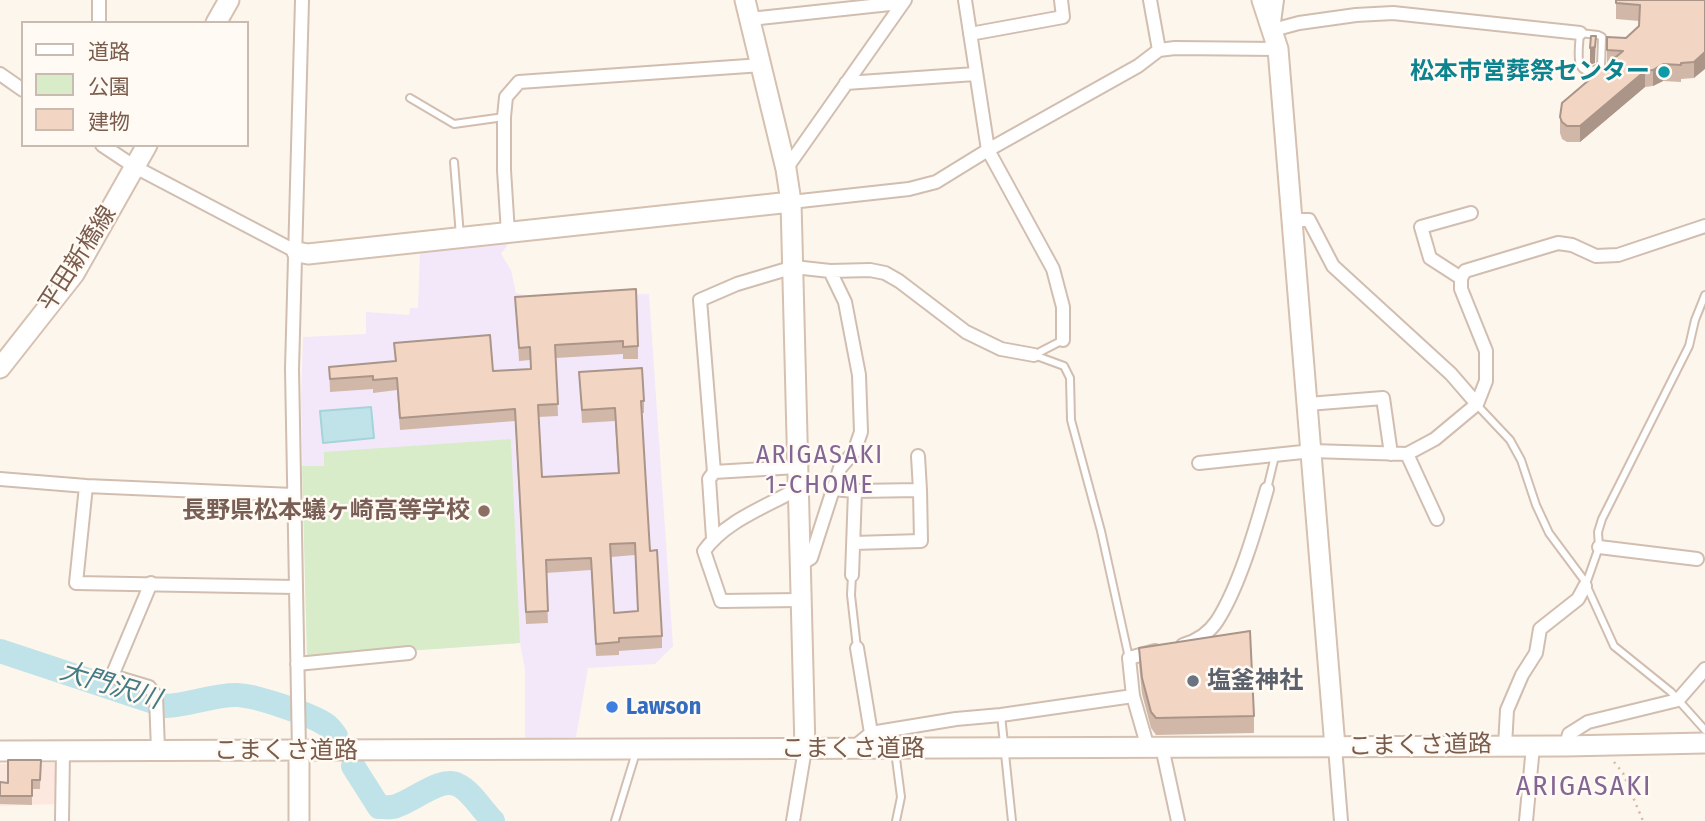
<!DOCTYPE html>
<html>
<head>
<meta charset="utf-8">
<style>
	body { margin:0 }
	#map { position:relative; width:1705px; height:821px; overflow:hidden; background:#fdf6ec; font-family:"Fira Sans Condensed","Noto Sans JP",sans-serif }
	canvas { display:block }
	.legend { position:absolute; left:21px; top:21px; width:228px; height:126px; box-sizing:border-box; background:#fffaf3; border:2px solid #cabbb1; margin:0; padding:9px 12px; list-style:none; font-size:21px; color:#7a5c4d }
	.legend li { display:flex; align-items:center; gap:14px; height:35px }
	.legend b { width:35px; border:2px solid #cabbb1 }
</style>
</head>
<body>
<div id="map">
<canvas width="1705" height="821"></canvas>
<ul class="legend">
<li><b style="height:9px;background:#fff"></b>道路</li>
<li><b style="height:19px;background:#d8ecc9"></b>公園</li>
<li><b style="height:19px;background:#f3d5c3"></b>建物</li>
</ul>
</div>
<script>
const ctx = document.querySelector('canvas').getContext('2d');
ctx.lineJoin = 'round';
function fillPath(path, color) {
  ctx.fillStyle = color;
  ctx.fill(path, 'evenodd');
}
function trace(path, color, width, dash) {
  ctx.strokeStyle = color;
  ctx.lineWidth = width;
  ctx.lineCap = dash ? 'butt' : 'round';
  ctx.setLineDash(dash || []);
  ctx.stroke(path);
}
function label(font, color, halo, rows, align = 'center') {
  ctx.font = font + ' "Fira Sans Condensed","Noto Sans JP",sans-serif';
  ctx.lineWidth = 5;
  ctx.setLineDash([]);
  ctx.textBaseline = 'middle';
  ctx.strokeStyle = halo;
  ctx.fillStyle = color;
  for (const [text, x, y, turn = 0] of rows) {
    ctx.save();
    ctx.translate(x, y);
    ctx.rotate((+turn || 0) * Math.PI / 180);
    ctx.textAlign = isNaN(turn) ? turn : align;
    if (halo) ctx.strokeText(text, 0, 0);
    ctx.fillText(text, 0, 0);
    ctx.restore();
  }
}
fillPath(new Path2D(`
	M 59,763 L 58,804 L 0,806 L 0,764 Z`), '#fde8e0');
fillPath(new Path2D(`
	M 511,240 L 501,254 L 511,270 L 516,293 L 535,298 L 649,294 L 673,646 L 655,664 L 588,668 L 576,737 L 525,739 L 525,669 L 520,643 L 307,658 L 301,400 L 303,337 L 366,334 L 366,312 L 409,315 L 410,308 L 418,308 L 420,251 Z`), '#f3e8fa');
fillPath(new Path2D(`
	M 511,439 L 520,643 L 307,658 L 302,466 L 324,466 L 324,452 Z`), '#d8ecc9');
const water = new Path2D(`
	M 371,407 L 374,438 L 323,443 L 320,411 Z`);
fillPath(water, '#bfe3e8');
trace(water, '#a5d3da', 2);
trace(new Path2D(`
	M 0,651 L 166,706 C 190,705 212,695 236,695 C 255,695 309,714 325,724 C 330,727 333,732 336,736
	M 353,766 L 379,807 C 385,807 391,808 396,806 C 414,801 440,776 458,785 C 470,790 483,811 493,821`), '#bfe3e8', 24);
const lane = new Path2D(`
	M 1580,33 L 1598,35 L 1602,37 L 1601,67 C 1572,82 1579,50 1580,33 Z
	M 410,98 L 454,124 L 504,117
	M 454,162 L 460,236
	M 1034,355 L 1064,366 L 1070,378 L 1071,420 L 1101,531 L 1129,658
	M 1034,355 L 1063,340
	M 1477,405 L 1510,440 L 1521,460 L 1536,505 L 1549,533 L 1584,580 L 1614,646 L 1671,692 L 1705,730
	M 1267,489 L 1275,456
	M 852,575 L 851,595 L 857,648
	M 1586,584 L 1599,547 L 1598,532 L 1602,519 L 1689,346 L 1695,320 L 1705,295
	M 1001,715 L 1012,821
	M 895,751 L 901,797 L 896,821
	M 615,821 L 634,759 L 634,752`);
const street = new Path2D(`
	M 965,0 L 988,150 L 1053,269 L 1063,307 L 1063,340
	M 1150,0 L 1159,50
	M 1277,0 L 1273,30 L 1299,23 L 1356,15 L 1393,13 L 1580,33
	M 750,19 L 890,4 L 900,7
	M 99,23 L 99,0
	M 970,34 L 1063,17 L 1061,0
	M 0,74 L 23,90
	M 846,83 L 975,74
	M 102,145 L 135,167 L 297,252
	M 786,169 L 905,0
	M 791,202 L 909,189 L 936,182 L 988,150 L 1138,66 L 1159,50 L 1175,48 L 1278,49
	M 1290,220 L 1309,220 L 1333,266 L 1451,374 L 1477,404
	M 508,233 L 504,170 L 504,117 L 506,97 L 519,82 L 762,65
	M 1461,278 L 1430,258 L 1421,227 L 1471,213
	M 1308,404 L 1383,398 L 1391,454
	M 1407,454 L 1437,519
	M 918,456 L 920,490
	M 1199,463 L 1312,451 L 1407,454 L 1435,439 L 1477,404 L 1486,381 L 1486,351 L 1461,289 L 1461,278 L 1465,271 L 1558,243 L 1572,245 L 1596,256 L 1618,255 L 1705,226
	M 714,472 L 797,467
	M 0,479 L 86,486 L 293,495
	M 86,486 L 76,583 L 295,587
	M 797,489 C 766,507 725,521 704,551 L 721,601 L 800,600
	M 833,489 L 855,491 L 852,575
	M 713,538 L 709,479 L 714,472 L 700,300 L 737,284 L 794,267 L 830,271 L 870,270 L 885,273 L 899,281 L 966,332 L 1001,349 L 1034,355
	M 854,543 L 921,541 L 920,490 L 855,491
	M 1599,547 L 1697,559
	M 800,565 L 811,558 L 840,468 L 854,452 L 861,432 L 859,375 L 845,302 L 830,271
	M 151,583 L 112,676 L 149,687 L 156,696 L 158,750
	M 1183,645 C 1197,641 1209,633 1217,621 C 1239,587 1256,528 1267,489
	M 857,648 L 871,733
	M 297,664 L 409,653
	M 1505,746 L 1507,710 L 1522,675 L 1536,653 L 1540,629 L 1578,599 L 1585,586
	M 1566,746 L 1569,734 L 1588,722 L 1678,700 L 1705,669
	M 1162,747 L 1178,821
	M 1335,747 L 1341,821
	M 1148,748 L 1133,696 L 1129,658 L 1155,651
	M 852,749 L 871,733 L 956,719 L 1001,715 L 1133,696
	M 299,751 L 292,369 L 302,0
	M 62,821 L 63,751
	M 793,821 L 805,749
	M 1526,821 L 1533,746`);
const secondary = new Path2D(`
	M 745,0 L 786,169 L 791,202 L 805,749
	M 1262,0 L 1278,49 L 1335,747
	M 216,23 L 229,0
	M 297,252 L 308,254 L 791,202
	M 0,368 L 74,274 L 147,145
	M 0,751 L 1566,746 L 1705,743
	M 299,821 L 299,751`);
trace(lane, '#d1beb0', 10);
trace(street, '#d1beb0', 16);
trace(secondary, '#d6c0b0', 23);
trace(new Path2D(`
	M 1614,762 L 1623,773 L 1643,821`), '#d9b8a5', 2.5, [2, 5]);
trace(lane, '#fff', 6);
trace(street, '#fff', 12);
trace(secondary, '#fff', 19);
fillPath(new Path2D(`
	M 1616,0 L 1705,0 L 1694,78 L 1681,79 L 1681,82 L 1663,81 L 1653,86 L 1645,87 L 1580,142 L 1567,142 L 1562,139 L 1560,133 L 1560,117 L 1607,64 L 1607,37 L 1626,38 L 1639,26 L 1639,21 L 1616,19 Z
	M 515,297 L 638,346 L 638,359 L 623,359 L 623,354 L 556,358 L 558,416 L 538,417 L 542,477 L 618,473 L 615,421 L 582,423 L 579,372 L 644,401 L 644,413 L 642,413 L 650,551 L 662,636 L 662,648 L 619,651 L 619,655 L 596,656 L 591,570 L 546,573 L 548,623 L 526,624 L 515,421 L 400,430 L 397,390 L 373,393 L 373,389 L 330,392 L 329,367 L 395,361 L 394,343 L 493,371 L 531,369 L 530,360 L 519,361 ZM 635,555 L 638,611 L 614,613 L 611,557 Z
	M 1139,648 L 1254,716 L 1254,733 L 1156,735 L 1151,728 L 1142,694 L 1139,665 Z
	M 41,760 L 40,789 L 32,789 L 32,805 L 0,804 L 0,782 L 8,783 Z`), '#d1b7a8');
fillPath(new Path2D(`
	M 1596,36 L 1595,63 L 1590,65 L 1590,48 Z
	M 1705,52 L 1705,69 L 1694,78 L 1694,62 Z
	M 1663,64 L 1663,81 L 1653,86 L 1653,70 Z
	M 1645,71 L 1645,87 L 1580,142 L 1580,126 Z`), '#aa9588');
const building = new Path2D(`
	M 1616,0 L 1705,0 L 1705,52 L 1694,62 L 1681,63 L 1681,65 L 1663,64 L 1653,70 L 1645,71 L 1580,126 L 1567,126 L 1562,122 L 1560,117 L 1562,103 L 1623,51 L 1607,50 L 1607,37 L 1626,38 L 1639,26 L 1640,5 L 1616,3 Z
	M 1591,36 L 1596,36 L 1595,47 L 1590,48 Z
	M 636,289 L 638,346 L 623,347 L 623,341 L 555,345 L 558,404 L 538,405 L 542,477 L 619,473 L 615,408 L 582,410 L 579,372 L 642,368 L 644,401 L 641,401 L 650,551 L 657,550 L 662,636 L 619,638 L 619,642 L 596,644 L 591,558 L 546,560 L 548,611 L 526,612 L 515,409 L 400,418 L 397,378 L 373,380 L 373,376 L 330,379 L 329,367 L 396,361 L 394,343 L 490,335 L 493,371 L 531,369 L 530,347 L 519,348 L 515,297 ZM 635,543 L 638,611 L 614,613 L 610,544 Z
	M 1250,631 L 1254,716 L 1156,718 L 1151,712 L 1142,678 L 1139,648 Z
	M 8,760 L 41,760 L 40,780 L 32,780 L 32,796 L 0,796 L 0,782 L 8,783 Z`);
fillPath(building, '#f3d5c3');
trace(building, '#aa9588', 2);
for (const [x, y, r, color] of [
	[1664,72,7,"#0f9aa8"],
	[484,511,7,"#8d6e63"],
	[1193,681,7,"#6b7280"],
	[612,707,7,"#3f7fe0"]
]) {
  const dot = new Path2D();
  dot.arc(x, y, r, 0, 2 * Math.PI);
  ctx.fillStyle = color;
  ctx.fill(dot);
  trace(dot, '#fffaf3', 2.5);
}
label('bold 24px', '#0d838f', '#fffaf3', [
	["松本市営葬祭センター",1650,72]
], 'right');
label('24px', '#7a5c4d', '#fffaf3', [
	["平田新橋線",78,259,-57],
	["こまくさ道路",1420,746,-1],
	["こまくさ道路",853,749],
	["こまくさ道路",286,751]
]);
label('bold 24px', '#785e54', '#fffaf3', [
	["長野県松本蟻ヶ崎高等学校",470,511]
], 'right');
label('bold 24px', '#5b616d', '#fffaf3', [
	["塩釜神社",1207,681]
], 'left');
label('bold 24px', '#366cbe', '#fffaf3', [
	["Lawson",626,707]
], 'left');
ctx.letterSpacing = '2px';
label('26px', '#846695', '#fffaf3', [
	["ARIGASAKI",820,456],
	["1-CHOME",820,486]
]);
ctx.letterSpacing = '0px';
label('italic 26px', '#437c86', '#fffaf3', [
	["大門沢川",110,686,17]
]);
ctx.letterSpacing = '2px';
label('28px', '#846695', '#fffaf3', [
	["ARIGASAKI",1584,787]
]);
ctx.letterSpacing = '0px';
</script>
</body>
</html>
